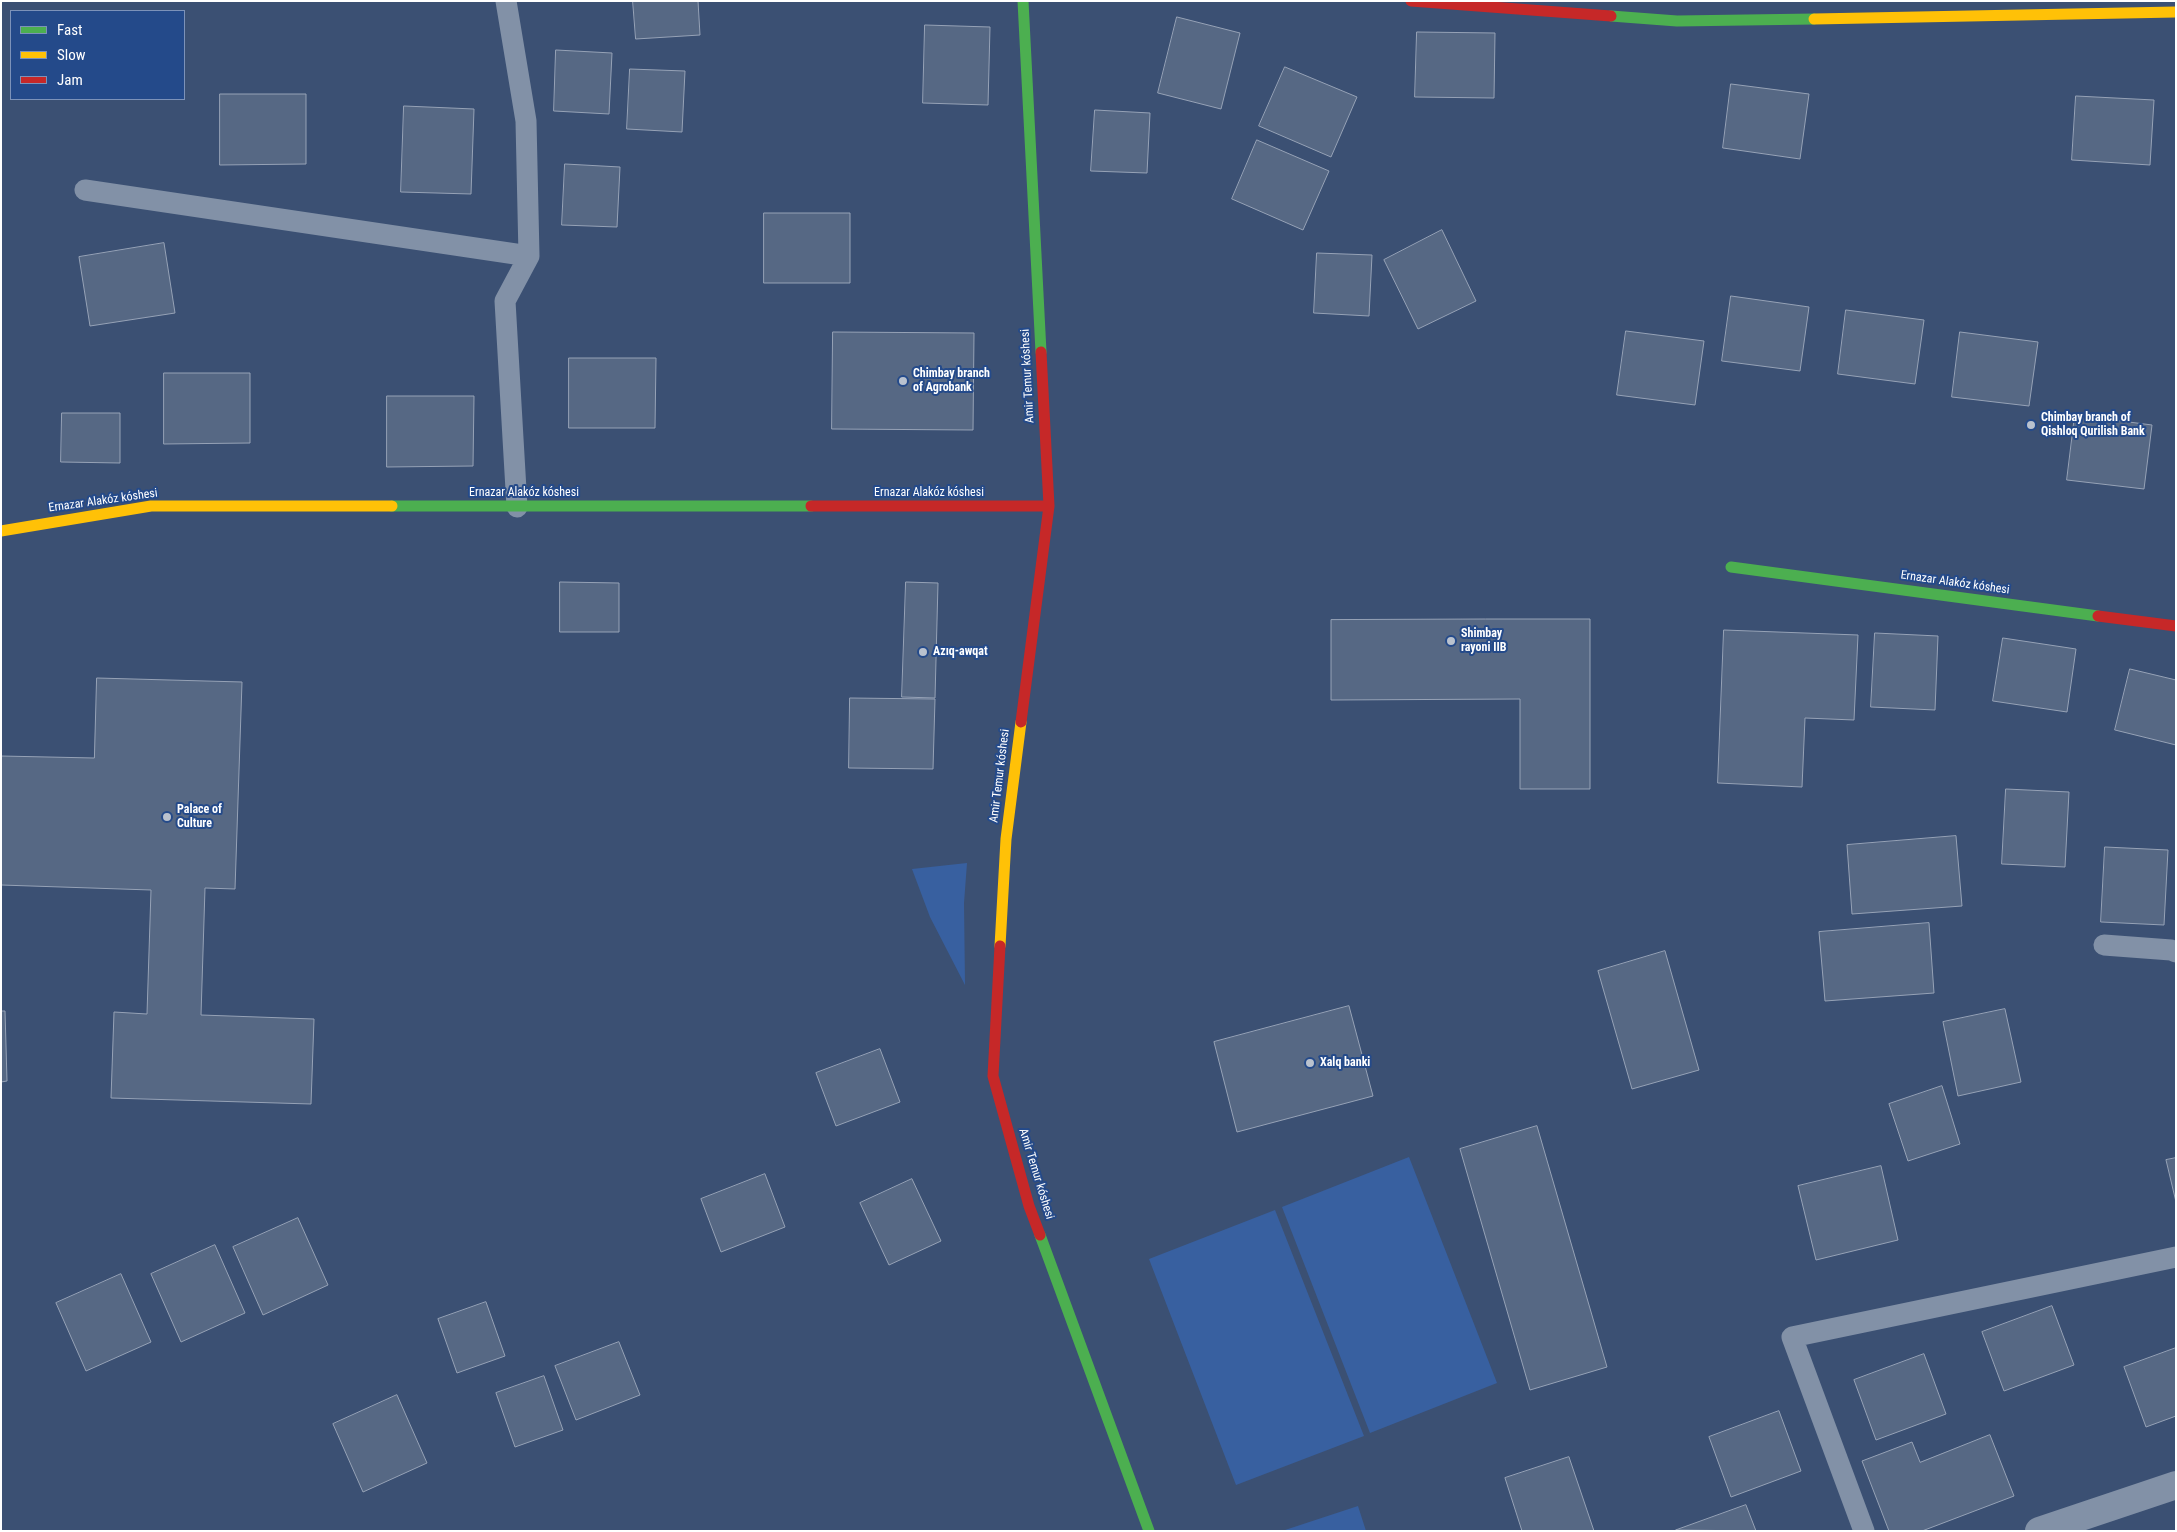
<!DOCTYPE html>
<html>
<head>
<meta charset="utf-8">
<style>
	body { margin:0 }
	#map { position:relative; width:2177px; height:1532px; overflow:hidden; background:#3b5073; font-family:"Roboto Condensed",sans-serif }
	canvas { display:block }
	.frame { position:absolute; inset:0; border:2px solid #fff; pointer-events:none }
	.legend { position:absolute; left:10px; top:10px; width:175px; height:90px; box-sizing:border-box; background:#244a8a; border:1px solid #7c92b9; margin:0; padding:6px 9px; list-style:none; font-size:15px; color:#fff }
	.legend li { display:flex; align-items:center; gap:10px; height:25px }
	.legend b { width:25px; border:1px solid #7c92b9 }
</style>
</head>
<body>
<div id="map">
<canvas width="2177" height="1532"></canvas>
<div class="frame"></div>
<ul class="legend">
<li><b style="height:6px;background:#4caf50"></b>Fast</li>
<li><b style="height:6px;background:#ffc107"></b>Slow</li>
<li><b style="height:6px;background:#c62828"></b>Jam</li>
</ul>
</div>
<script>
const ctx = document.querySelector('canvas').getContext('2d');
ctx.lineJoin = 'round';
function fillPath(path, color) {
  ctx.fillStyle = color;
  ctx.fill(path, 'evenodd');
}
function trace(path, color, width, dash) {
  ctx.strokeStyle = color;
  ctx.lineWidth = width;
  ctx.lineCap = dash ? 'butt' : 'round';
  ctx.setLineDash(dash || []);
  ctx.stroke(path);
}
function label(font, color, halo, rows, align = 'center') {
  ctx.font = font + ' "Roboto Condensed",sans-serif';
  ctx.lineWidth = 4;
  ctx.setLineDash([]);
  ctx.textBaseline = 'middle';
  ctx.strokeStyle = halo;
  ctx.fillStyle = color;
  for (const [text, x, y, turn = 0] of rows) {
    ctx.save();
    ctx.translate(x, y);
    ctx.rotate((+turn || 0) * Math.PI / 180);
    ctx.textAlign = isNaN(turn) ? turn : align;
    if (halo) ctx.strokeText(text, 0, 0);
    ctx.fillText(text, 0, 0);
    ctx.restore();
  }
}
fillPath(new Path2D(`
	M 967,863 L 964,903 L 965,985 L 930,917 L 912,869 Z
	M 1409,1157 L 1497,1383 L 1370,1433 L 1282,1207 Z
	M 1275,1210 L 1364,1436 L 1236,1485 L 1149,1259 Z
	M 1358,1506 L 1366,1531 L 1282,1531 Z`), '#3860a0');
const building = new Path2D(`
	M 633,1 L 698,1 L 700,35 L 636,39 Z
	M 1177,17 L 1240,33 L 1221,109 L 1158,93 Z
	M 925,25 L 990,27 L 988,105 L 923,103 Z
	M 1417,32 L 1495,33 L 1494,98 L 1415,97 Z
	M 556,50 L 612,53 L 609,114 L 554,111 Z
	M 1285,67 L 1357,97 L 1331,157 L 1259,126 Z
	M 630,69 L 685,71 L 682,132 L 627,129 Z
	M 1731,84 L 1809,94 L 1800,159 L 1723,148 Z
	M 220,94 L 306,94 L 306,164 L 220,165 Z
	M 2076,96 L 2154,100 L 2150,165 L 2072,160 Z
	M 404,106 L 474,109 L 471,194 L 401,192 Z
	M 1095,110 L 1150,113 L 1147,173 L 1091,171 Z
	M 1257,140 L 1329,171 L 1303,230 L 1232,199 Z
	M 565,164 L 620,167 L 617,227 L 562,225 Z
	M 764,213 L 850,213 L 850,283 L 764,283 Z
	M 1442,230 L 1476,301 L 1418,329 L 1384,260 Z
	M 164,243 L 175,313 L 90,326 L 79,257 Z
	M 1317,253 L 1372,255 L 1369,316 L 1314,313 Z
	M 1731,296 L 1809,307 L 1800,371 L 1722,361 Z
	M 1846,310 L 1924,320 L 1915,384 L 1838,374 Z
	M 1626,331 L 1704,341 L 1695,405 L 1617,395 Z
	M 833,332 L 974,333 L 973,430 L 832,429 Z
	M 1960,332 L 2038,342 L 2029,406 L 1952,397 Z
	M 569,358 L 656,358 L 655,428 L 569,428 Z
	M 164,373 L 250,373 L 250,443 L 164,444 Z
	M 387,396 L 474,396 L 473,466 L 387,467 Z
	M 62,413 L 120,413 L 120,463 L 61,462 Z
	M 2075,415 L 2152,425 L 2144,489 L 2067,480 Z
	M 560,582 L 619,583 L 619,632 L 560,632 Z
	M 906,582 L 938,583 L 935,698 L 902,697 Z
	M 1486,619 L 1590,619 L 1590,789 L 1520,789 L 1520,699 L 1331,700 L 1331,620 Z
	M 1724,630 L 1858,635 L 1854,720 L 1805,718 L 1802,787 L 1718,783 Z
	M 1875,633 L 1938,636 L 1935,710 L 1871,707 Z
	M 2003,638 L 2076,649 L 2067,712 L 1993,701 Z
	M 2130,669 L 2176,680 L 2176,745 L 2115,730 Z
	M 97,678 L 242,682 L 235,889 L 205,888 L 201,1015 L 314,1019 L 311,1104 L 111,1098 L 114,1012 L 147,1014 L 151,890 L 1,885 L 1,756 L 94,758 Z
	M 850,698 L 935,699 L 933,769 L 849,768 Z
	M 2006,789 L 2069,792 L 2065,867 L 2002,864 Z
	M 1956,836 L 1962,906 L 1852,914 L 1847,845 Z
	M 2105,847 L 2168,850 L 2164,925 L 2101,922 Z
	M 1929,923 L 1934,993 L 1825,1001 L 1819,932 Z
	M 1665,951 L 1699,1070 L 1632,1089 L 1598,971 Z
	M 1349,1006 L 1373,1096 L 1237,1132 L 1214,1042 Z
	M 2005,1009 L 2021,1082 L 1958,1096 L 1943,1022 Z
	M 1,1011 L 5,1011 L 7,1081 L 1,1082 Z
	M 880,1049 L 900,1102 L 836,1126 L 816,1073 Z
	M 1942,1086 L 1960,1144 L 1908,1161 L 1889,1104 Z
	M 1537,1126 L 1607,1367 L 1530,1390 L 1460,1149 Z
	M 2176,1158 L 2176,1202 L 2166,1160 Z
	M 1881,1166 L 1898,1240 L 1816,1260 L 1798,1186 Z
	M 765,1174 L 785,1227 L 721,1252 L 701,1199 Z
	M 912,1179 L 941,1241 L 889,1265 L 860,1203 Z
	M 298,1218 L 328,1285 L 263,1315 L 233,1247 Z
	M 215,1245 L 245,1313 L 181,1342 L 151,1274 Z
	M 121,1274 L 151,1342 L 86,1371 L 56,1303 Z
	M 486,1302 L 505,1356 L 457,1373 L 438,1319 Z
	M 2052,1306 L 2074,1365 L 2004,1391 L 1982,1332 Z
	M 619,1342 L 640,1395 L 576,1420 L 555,1366 Z
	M 2176,1348 L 2176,1416 L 2146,1427 L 2124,1367 Z
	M 1924,1354 L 1946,1414 L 1876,1440 L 1854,1380 Z
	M 544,1376 L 563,1430 L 515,1447 L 496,1393 Z
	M 397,1395 L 427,1463 L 363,1492 L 333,1424 Z
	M 1779,1411 L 1801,1471 L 1731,1497 L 1709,1437 Z
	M 1990,1435 L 2014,1496 L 1922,1531 L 1889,1531 L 1862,1461 L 1912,1442 L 1920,1462 Z
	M 1569,1457 L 1594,1531 L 1522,1531 L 1505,1478 Z
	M 1746,1505 L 1756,1531 L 1676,1530 Z`);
fillPath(building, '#566884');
trace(building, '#96a2b6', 1);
trace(new Path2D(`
	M 506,1 L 526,121 L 529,256 L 505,301 L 517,507
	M 85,190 L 529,256
	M 2104,945 L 2171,950 L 2176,952
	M 1864,1531 L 1792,1337 L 2176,1257`), '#8291a7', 21);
trace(new Path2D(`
	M 2039,1531 L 2176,1485`), '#8291a7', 28);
trace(new Path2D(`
	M 1023,1 L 1041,352
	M 1611,16 L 1677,21 L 1814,19
	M 392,506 L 811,506
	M 1731,567 L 2098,616
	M 1040,1235 L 1149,1531`), '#4caf50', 11);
trace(new Path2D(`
	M 1814,19 L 2176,12
	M 1,531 L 151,506 L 392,506
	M 1000,946 L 1006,839 L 1021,722`), '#ffc107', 11);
trace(new Path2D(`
	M 1411,1 L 1611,16
	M 811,506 L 1049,506
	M 2098,616 L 2176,626
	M 1021,722 L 1049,506 L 1041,352
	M 1000,946 L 993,1076 L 1029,1206 L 1040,1235`), '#c62828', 11);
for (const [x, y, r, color] of [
	[903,381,5,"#bac2ce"],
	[2031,425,5,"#bac2ce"],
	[1451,641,5,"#bac2ce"],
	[923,652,5,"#bac2ce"],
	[167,817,5,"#bac2ce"],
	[1310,1063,5,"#bac2ce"]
]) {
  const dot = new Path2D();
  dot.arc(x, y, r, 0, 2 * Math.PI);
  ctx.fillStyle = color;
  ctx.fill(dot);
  trace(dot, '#244a8a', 2);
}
label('bold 12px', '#fff', '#244a8a', [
	["Chimbay branch",913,374],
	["of Agrobank",913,388],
	["Chimbay branch of",2041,418],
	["Qishloq Qurilish Bank",2041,432],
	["Shimbay",1461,634],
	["rayoni IIB",1461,648],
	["Azıq-awqat",933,652],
	["Palace of",177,810],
	["Culture",177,824],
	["Xalq banki",1320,1063]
], 'left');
label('12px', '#fff', '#244a8a', [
	["Amir Temur kóshesi",1028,376,-93],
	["Ernazar Alakóz kóshesi",524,493],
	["Ernazar Alakóz kóshesi",929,493],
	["Ernazar Alakóz kóshesi",103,501,-8],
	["Ernazar Alakóz kóshesi",1955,583,8],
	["Amir Temur kóshesi",1000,776,-83],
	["Amir Temur kóshesi",1036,1174,73]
]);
</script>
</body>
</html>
